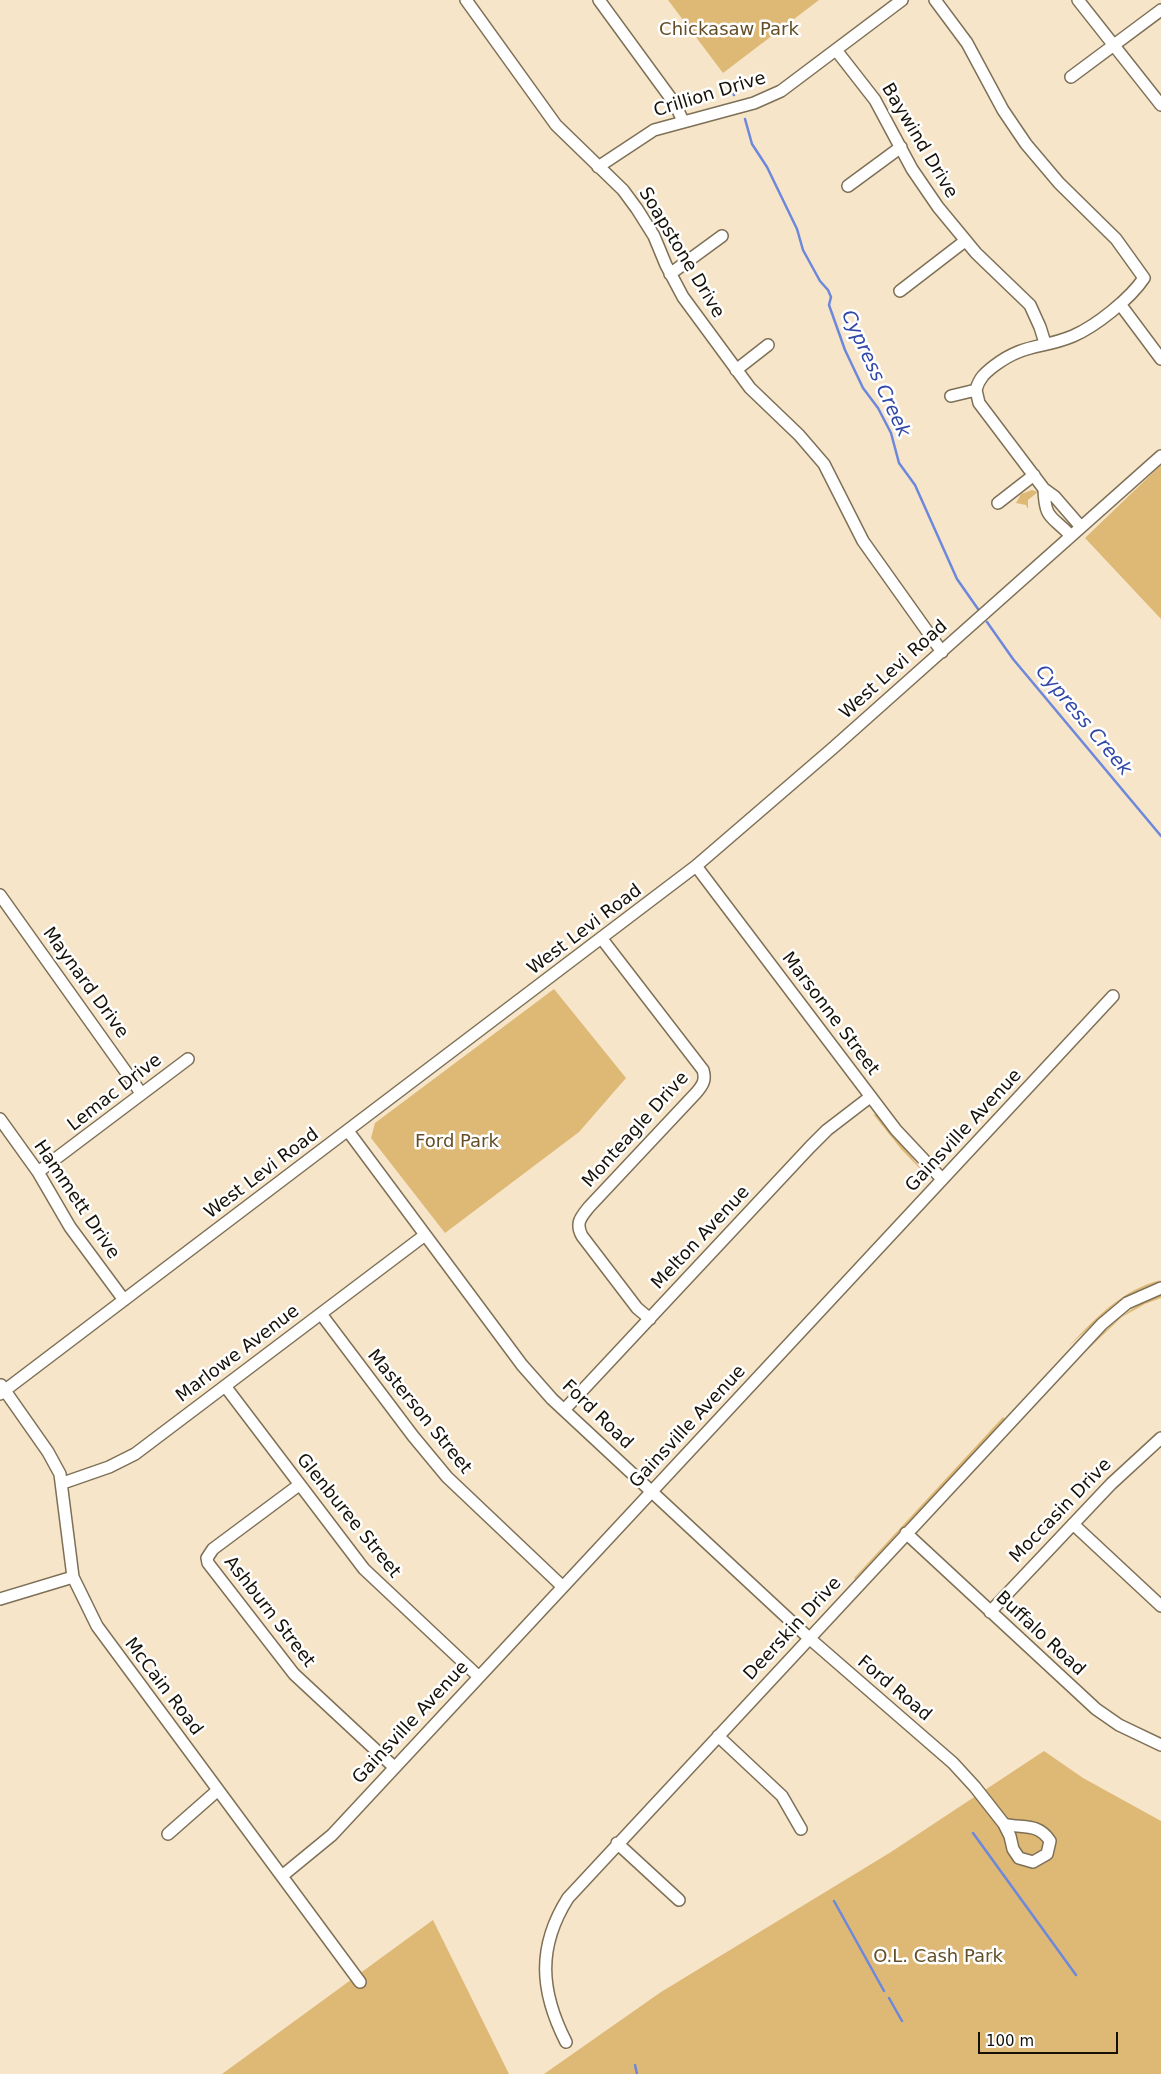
<!DOCTYPE html>
<html>
<head>
<meta charset="utf-8">
<style>
	body { margin:0 }
	#map { position:relative; width:1161px; height:2074px; overflow:hidden; background:#f6e5c9; font-family:"DejaVu Sans",sans-serif }
	canvas { display:block }
	.scale { position:absolute; left:978px; top:2032px; width:140px; height:22px; box-sizing:border-box; border:2px solid #161107; border-top:0; padding-left:6px; font-size:15px; line-height:18px; white-space:nowrap; color:#161107; -webkit-text-stroke:4px #fff; paint-order:stroke }
</style>
</head>
<body>
<div id="map">
<canvas width="1161" height="2074"></canvas>
<div class="scale">100 m</div>
</div>
<script>
const ctx = document.querySelector('canvas').getContext('2d');
ctx.lineJoin = 'round';
function fillPath(path, color) {
  ctx.fillStyle = color;
  ctx.fill(path, 'evenodd');
}
function trace(path, color, width, dash) {
  ctx.strokeStyle = color;
  ctx.lineWidth = width;
  ctx.lineCap = dash ? 'butt' : 'round';
  ctx.setLineDash(dash || []);
  ctx.stroke(path);
}
function label(font, color, halo, rows, align = 'center') {
  ctx.font = font + ' "DejaVu Sans",sans-serif';
  ctx.lineWidth = 5;
  ctx.setLineDash([]);
  ctx.textBaseline = 'middle';
  ctx.strokeStyle = halo;
  ctx.fillStyle = color;
  for (const [text, x, y, turn = 0] of rows) {
    ctx.save();
    ctx.translate(x, y);
    ctx.rotate((+turn || 0) * Math.PI / 180);
    ctx.textAlign = isNaN(turn) ? turn : align;
    if (halo) ctx.strokeText(text, 0, 0);
    ctx.fillText(text, 0, 0);
    ctx.restore();
  }
}
fillPath(new Path2D(`
	M 668,0 L 819,0 L 723,73 Z
	M 1161,465 L 1161,619 L 1085,538 Z
	M 1032,490 L 1038,492 L 1028,500 L 1028,509 L 1026,505 L 1016,503 L 1021,494 Z
	M 554,989 L 626,1078 L 579,1132 L 445,1233 L 371,1138 L 375,1123 Z
	M 873,1114 L 877,1115 L 927,1176 L 901,1149 Z
	M 1161,1280 L 1129,1295 L 1115,1304 L 1069,1346 C 1096,1318 1121,1290 1161,1280 Z
	M 1161,1295 L 1161,1298 L 1145,1304 L 1122,1317 L 1085,1352 C 1108,1327 1129,1306 1161,1295 Z
	M 1003,1417 L 1005,1419 L 855,1579 L 854,1578 Z
	M 1044,1751 L 1083,1778 L 1161,1821 L 1161,2074 L 544,2074 L 661,1992 L 891,1852 Z
	M 433,1920 L 509,2074 L 222,2074 Z`), '#deb875');
trace(new Path2D(`
	M 730,84 L 734,95
	M 745,119 L 752,144 L 767,167 L 797,229 L 803,250 L 820,281 L 828,290 L 831,297 L 829,305 L 845,350 L 863,388 L 878,408 L 891,433 L 899,463 L 915,485 L 957,579 L 978,609
	M 987,622 L 1013,659 L 1161,836
	M 973,1833 L 1076,1975
	M 834,1901 L 884,1991
	M 889,1998 L 902,2021
	M 635,2065 L 637,2074`), '#6d88db', 2.5);
const minor = new Path2D(`
	M 466,0 L 556,125 L 623,190 L 637,209 L 654,236 L 666,265 L 683,297 L 750,388 L 799,435 L 824,464 L 863,541 L 942,652
	M 599,0 L 675,104 L 683,121
	M 935,0 L 967,43 L 1003,110 L 1026,144 L 1059,183 L 1116,239 L 1144,278 C 1130,299 1096,326 1073,336 C 1042,349 1024,343 994,366 C 985,373 979,378 976,390 L 951,396
	M 1078,0 L 1161,105
	M 836,50 L 875,100 L 912,169 L 938,207 L 976,253 L 1030,305 L 1040,327 L 1045,343
	M 1071,77 L 1161,10
	M 598,167 L 654,130 L 754,103 L 781,91 L 902,0
	M 848,186 L 901,147
	M 670,274 L 722,236
	M 900,291 L 965,241
	M 1120,304 L 1161,359
	M 736,370 L 768,345
	M 976,390 L 979,403 L 1044,489 L 1055,497 L 1081,527
	M 1044,489 C 1045,521 1052,515 1071,536
	M 998,503 L 1034,475
	M 696,866 L 896,1130 L 942,1179
	M 0,895 L 141,1093
	M 602,939 L 703,1070 C 706,1080 703,1085 696,1093 L 589,1207 C 581,1217 575,1223 582,1236 L 637,1308 L 650,1319
	M 0,1119 L 38,1172 L 70,1227 L 124,1300
	M 348,1131 L 522,1365 L 552,1399 L 809,1638 L 953,1763 L 975,1787 L 1004,1824 L 1010,1836 L 1013,1849 L 1019,1858 L 1033,1862 L 1047,1854 L 1050,1841 C 1038,1822 1022,1829 1004,1824
	M 38,1172 L 188,1059
	M 321,1314 L 413,1436 L 447,1477 L 563,1587
	M 1,1385 L 48,1452 L 60,1474 L 73,1577 L 97,1626 L 360,1982
	M 225,1386 L 364,1569 L 479,1677
	M 0,1394 L 696,866 L 833,748 L 1161,456
	M 564,1410 L 810,1147 L 827,1130 L 870,1097
	M 63,1483 L 109,1467 L 135,1454 L 425,1235
	M 299,1485 L 213,1549 L 207,1558 L 208,1563 L 294,1674 L 394,1767
	M 1073,1524 L 1161,1606
	M 906,1533 L 1096,1709 L 1119,1725 L 1161,1745
	M 0,1599 L 73,1577
	M 990,1612 L 1111,1484 L 1161,1438
	M 718,1736 L 782,1796 L 801,1829
	M 168,1834 L 218,1790
	M 617,1843 L 679,1900
	M 282,1876 L 332,1835 L 1113,996
	M 566,2042 C 540,1991 537,1947 568,1898 L 1102,1324 L 1127,1303 L 1161,1288`);
trace(minor, '#7e7056', 14);
trace(minor, '#fff', 11);
label('18px', '#634e26', '#fff', [
	["Chickasaw Park",729,30],
	["Ford Park",457,1142],
	["O.L. Cash Park",938,1957]
]);
label('18px', '#161107', '#fff', [
	["Crillion Drive",710,95,-17],
	["Baywind Drive",919,141,59],
	["Soapstone Drive",681,253,59],
	["West Levi Road",894,670,-42],
	["West Levi Road",585,930,-37],
	["Maynard Drive",85,983,54],
	["Marsonne Street",830,1014,53],
	["Lemac Drive",115,1093,-38],
	["Monteagle Drive",636,1130,-48],
	["Gainsville Avenue",964,1131,-47],
	["West Levi Road",262,1174,-37],
	["Hammett Drive",76,1200,56],
	["Melton Avenue",701,1238,-47],
	["Marlowe Avenue",238,1354,-37],
	["Masterson Street",419,1412,51],
	["Ford Road",597,1415,44],
	["Gainsville Avenue",688,1427,-47],
	["Moccasin Drive",1061,1511,-46],
	["Glenburee Street",348,1516,51],
	["Ashburn Street",269,1612,52],
	["Deerskin Drive",793,1629,-47],
	["Buffalo Road",1040,1634,43],
	["McCain Road",163,1687,53],
	["Ford Road",894,1689,40],
	["Gainsville Avenue",411,1723,-47]
]);
label('italic 19px', '#3047a8', '#fff', [
	["Cypress Creek",875,374,65],
	["Cypress Creek",1083,721,50]
]);
</script>
</body>
</html>
